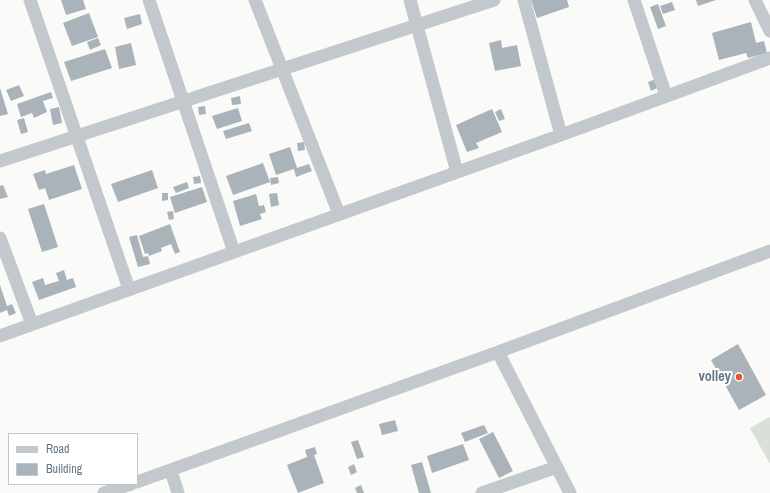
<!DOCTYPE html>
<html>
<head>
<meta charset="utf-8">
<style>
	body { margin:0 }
	#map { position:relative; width:770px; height:493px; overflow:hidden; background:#fafaf8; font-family:"Archivo Narrow",sans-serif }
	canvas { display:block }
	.legend { position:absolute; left:8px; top:433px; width:130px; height:52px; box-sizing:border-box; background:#fff; border:1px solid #c1c8cd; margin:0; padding:5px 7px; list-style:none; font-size:12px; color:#657683 }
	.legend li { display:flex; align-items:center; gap:8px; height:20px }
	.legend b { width:20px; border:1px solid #c1c8cd }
</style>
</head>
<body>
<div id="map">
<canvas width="770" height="493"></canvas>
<ul class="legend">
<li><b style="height:5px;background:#c3c8cc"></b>Road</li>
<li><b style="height:11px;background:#aab3b9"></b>Building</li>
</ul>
</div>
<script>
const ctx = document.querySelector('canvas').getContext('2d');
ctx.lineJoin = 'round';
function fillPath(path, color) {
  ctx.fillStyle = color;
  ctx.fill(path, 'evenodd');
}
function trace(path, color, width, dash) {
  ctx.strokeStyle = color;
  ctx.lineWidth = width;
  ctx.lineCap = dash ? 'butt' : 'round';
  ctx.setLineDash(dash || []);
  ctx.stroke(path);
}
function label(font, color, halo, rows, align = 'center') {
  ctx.font = font + ' "Archivo Narrow",sans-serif';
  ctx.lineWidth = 4;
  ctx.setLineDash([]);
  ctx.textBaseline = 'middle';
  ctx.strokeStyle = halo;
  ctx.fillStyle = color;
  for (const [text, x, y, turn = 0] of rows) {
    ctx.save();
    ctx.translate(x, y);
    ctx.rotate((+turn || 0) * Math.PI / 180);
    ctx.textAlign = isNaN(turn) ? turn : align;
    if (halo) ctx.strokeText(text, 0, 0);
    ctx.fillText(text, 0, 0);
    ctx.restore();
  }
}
fillPath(new Path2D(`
	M 770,417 L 770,464 L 750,428 Z`), '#dadfd7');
fillPath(new Path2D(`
	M 61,0 L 83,0 L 86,9 L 66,15 Z
	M 531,0 L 567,0 L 569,7 L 537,18 Z
	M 696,0 L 716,0 L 698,6 Z
	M 672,2 L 675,10 L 663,14 L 660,6 Z
	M 658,4 L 666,26 L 658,29 L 650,7 Z
	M 89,13 L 98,37 L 72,46 L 63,23 Z
	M 140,14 L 142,24 L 127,29 L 124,18 Z
	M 751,22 L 756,43 L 764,41 L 767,53 L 748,58 L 746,53 L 719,60 L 712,33 Z
	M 98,38 L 101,45 L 90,50 L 87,42 Z
	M 501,40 L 502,48 L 517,45 L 521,66 L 495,71 L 489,43 Z
	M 131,43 L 136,65 L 119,69 L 115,47 Z
	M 105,49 L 112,68 L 71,81 L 64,62 Z
	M 656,79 L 659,87 L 651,91 L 648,82 Z
	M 19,85 L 24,96 L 11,101 L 6,90 Z
	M 0,88 L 8,114 L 0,116 Z
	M 51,92 L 53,98 L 43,101 L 47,112 L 34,118 L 32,113 L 21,117 L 17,104 Z
	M 240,96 L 241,104 L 232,105 L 231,98 Z
	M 205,106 L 206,114 L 199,115 L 198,107 Z
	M 59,107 L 62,123 L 53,125 L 50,109 Z
	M 238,108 L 242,121 L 217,129 L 212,116 Z
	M 492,109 L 502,132 L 476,143 L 479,148 L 467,152 L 456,125 Z
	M 501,109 L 505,119 L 499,121 L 495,112 Z
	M 24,118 L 28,132 L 21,134 L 17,120 Z
	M 249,123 L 252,131 L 226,139 L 223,131 Z
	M 304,142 L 305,150 L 298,151 L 297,143 Z
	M 290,147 L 297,168 L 309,164 L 312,171 L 296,177 L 294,169 L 276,175 L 269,154 Z
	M 263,163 L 270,182 L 233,195 L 226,176 Z
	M 74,165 L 82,189 L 49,200 L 45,188 L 39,190 L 33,174 L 45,170 L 46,174 Z
	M 152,170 L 158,188 L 118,202 L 111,184 Z
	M 200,176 L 201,183 L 194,184 L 193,177 Z
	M 278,177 L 279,183 L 271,185 L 270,178 Z
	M 187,182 L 189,188 L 176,193 L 173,187 Z
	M 3,185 L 8,197 L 0,199 L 0,186 Z
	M 202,187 L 207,202 L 175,213 L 170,197 Z
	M 162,193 L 168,193 L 168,200 L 162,201 Z
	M 277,193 L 279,205 L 271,207 L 269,194 Z
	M 256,194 L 259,206 L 264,205 L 266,212 L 260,214 L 262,219 L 240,226 L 233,201 Z
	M 44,204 L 58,247 L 42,252 L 28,209 Z
	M 173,211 L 174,219 L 169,220 L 167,212 Z
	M 170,224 L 180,252 L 175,254 L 171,244 L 161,248 L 162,251 L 149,256 L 148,253 L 145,254 L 139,236 Z
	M 137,235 L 143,257 L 148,256 L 150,264 L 138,267 L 129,237 Z
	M 64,270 L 67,280 L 73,278 L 76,287 L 39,300 L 32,282 L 43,278 L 45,285 L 59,281 L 56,273 Z
	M 0,285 L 7,306 L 12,304 L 16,313 L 9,316 L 7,310 L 0,313 Z
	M 738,344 L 766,395 L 739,410 L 711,360 Z
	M 395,420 L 398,431 L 382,435 L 379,424 Z
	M 484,425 L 488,433 L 465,442 L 461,433 Z
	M 493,432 L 513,471 L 499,478 L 479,439 Z
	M 358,440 L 364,457 L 357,459 L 351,442 Z
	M 463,444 L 469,460 L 432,473 L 427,456 Z
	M 315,447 L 317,454 L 314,455 L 324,483 L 298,493 L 287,465 L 307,457 L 305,450 Z
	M 422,462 L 431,493 L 419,493 L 411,465 Z
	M 354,464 L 357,472 L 351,475 L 348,467 Z
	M 361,485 L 364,493 L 357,493 L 355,488 Z`), '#aab3b9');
trace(new Path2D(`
	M 30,0 L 129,289
	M 149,0 L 234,252
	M 255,0 L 339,214
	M 410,0 L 457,172
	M 524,0 L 561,135
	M 634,0 L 666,96
	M 755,0 L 770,31
	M 0,161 L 494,0
	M 0,238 L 32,324
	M 0,336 L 561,135 L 770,58
	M 498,352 L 570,493
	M 171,471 L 178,493
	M 137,482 L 498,352 L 770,251
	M 104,493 L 131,484
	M 482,493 L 557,467`), '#c3c8cc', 13);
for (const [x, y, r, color] of [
	[739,377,4,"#e4572e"]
]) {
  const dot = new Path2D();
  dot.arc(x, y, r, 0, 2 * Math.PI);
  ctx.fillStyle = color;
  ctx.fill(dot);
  trace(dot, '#fff', 1.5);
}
label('bold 14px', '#657683', '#fff', [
	["volley",731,377]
], 'right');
</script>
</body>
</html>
